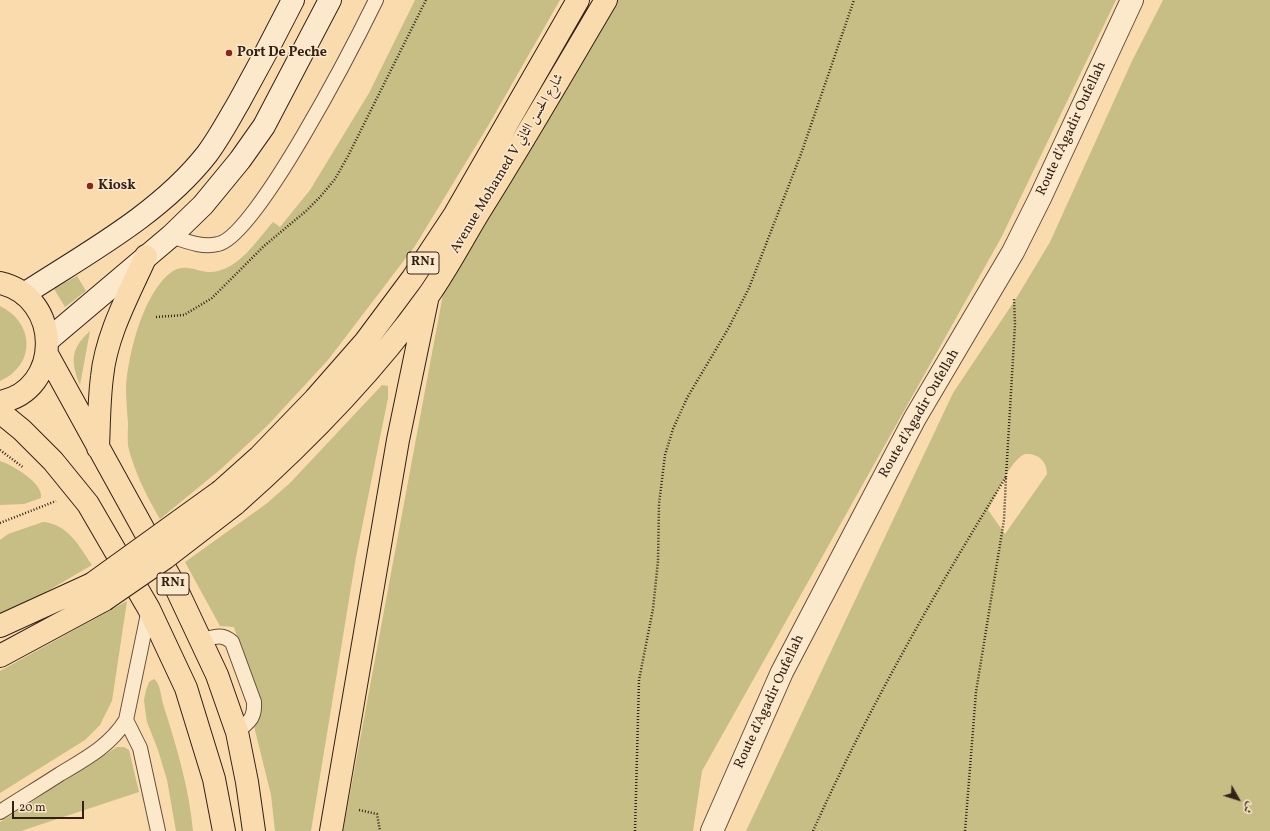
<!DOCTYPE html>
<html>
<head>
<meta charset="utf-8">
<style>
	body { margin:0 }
	#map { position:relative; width:1270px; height:831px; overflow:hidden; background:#fadbae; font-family:Vollkorn,Amiri,serif }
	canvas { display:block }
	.north { position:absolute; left:1218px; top:779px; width:40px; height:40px; -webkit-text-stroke:3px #fce8ca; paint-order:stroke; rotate:129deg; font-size:11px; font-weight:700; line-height:16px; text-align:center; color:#332118 }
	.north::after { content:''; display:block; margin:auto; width:14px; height:18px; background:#332118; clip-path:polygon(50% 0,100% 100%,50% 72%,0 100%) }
	.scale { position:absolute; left:12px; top:801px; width:72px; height:18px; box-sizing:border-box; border:2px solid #332118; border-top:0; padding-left:5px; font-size:12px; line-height:14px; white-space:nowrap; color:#332118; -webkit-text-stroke:3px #fce8ca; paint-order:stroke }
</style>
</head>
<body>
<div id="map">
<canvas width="1270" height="831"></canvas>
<div class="north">ش</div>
<div class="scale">20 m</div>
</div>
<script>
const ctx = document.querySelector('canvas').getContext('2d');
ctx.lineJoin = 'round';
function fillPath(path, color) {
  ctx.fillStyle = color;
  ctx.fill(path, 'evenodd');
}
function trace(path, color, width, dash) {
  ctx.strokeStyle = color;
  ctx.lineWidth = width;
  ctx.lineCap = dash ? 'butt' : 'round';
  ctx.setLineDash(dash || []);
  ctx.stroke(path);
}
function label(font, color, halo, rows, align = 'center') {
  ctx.font = font + ' Vollkorn,Amiri,serif';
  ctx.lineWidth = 3;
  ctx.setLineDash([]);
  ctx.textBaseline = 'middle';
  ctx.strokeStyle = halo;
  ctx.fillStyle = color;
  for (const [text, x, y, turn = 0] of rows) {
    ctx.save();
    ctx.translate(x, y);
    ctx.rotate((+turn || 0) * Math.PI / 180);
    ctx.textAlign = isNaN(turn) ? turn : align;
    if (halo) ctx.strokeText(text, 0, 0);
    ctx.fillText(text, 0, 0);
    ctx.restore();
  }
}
fillPath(new Path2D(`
	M 415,0 L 560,0 L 488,126 L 415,246 L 328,360 L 268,425 L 221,469 L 160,519 C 147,497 136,475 129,450 C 127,442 128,432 128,423 C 127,411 126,399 126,387 C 128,354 144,290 173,271 C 186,263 197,272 211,272 C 238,271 257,240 273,222 L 280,227 L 310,190 L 369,93 Z
	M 618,0 L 1116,0 L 1001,238 L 702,771 L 693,831 L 343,831 L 443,294 Z
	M 1163,0 L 1270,0 L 1270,831 L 746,831 L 953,393 L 1017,297 L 1050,242 L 1132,61 ZM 1025,454 C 1038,453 1047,461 1047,474 L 1005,534 L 988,510 C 997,495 1009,461 1025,454 Z
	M 77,276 L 86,291 L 65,307 L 54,289 Z
	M 0,306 C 35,323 36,365 0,381 Z
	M 90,331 L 80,385 C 70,361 71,348 90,331 Z
	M 382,385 L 388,386 L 388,398 L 356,557 L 311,831 L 275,831 L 271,795 L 253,722 L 261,712 L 234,627 L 220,626 L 185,562 L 266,504 L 290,483 Z
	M 0,461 C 12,465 44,483 41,498 L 24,504 L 0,505 Z
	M 43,522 C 68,524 79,546 92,565 L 32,600 L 0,615 L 0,540 L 8,534 Z
	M 127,601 L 112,701 L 100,725 L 85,740 L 0,793 L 0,671 Z
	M 154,679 C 161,684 161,699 164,707 C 177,748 189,788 193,831 L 176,831 L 167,780 L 158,750 L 147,722 L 145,709 L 144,700 L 146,690 L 149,682 Z
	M 117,747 L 124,747 L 129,750 L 139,792 L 21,831 L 0,831 L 0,822 Z`), '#c6be85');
const lane = new Path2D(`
	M 171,236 C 186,241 202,248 218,244 C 256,237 356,41 376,0
	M 202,640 C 214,637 222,633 232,642 L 254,702 C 255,719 249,721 237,732
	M 126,720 L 140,748 L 158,831
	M 0,812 C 20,799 40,787 60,774 C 85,759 110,746 126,720 L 149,609`);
const street = new Path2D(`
	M 712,831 L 782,672 L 915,418 L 1013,252 L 1040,198 L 1132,0`);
const secondary = new Path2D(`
	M 24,294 C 87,253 160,214 207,154 C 219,138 229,119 239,102 C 258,68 276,34 293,0
	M 48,340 L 171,236 L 203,205 L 240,160 L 264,126 L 330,0`);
const highway = new Path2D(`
	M 0,283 C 62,297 63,390 0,402
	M 47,354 L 177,590 L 217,675 L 237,732 L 247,782 L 254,831
	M 0,412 L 22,430 L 53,461 L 88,504 L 149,609 L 186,688 L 214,779 L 224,831
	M 98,448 C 99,424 99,400 102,377 C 106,335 129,294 146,256
	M 221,491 L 259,457 L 315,399 L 365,342 L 412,279 L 455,214 L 578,0
	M 235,504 C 305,442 373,373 428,296 C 447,269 462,240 479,212 C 523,142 564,71 606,0
	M 0,626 L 92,584
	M 0,656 L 104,600
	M 331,831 L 398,440 L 427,300`);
trace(lane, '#65503e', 16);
trace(street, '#65503e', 24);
trace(secondary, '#332118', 24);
trace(highway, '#332118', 24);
trace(new Path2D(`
	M 156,317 L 184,315 L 212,298 L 264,246 L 306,211 L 320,197 L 335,179 L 348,156 L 426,0
	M 0,450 L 24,468
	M 1006,477 L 1015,324 L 1014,298
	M 0,523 L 56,501
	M 359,810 L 377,814 L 380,831
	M 635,831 L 639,680 L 653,609 L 658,561 L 659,504 L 665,455 L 673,429 L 687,398 L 728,329 L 749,288 L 801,154 L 854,0
	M 813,831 C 868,709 936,590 1006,477 L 1004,520 L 976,692 L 965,831`), '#332118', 2.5, [1, 2]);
trace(lane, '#fce8ca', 14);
trace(street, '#fce8ca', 22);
trace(secondary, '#fce8ca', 22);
trace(highway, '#fadbae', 22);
const highwayBridge = new Path2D(`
	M 92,584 L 221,491
	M 104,600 L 165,558 L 235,504`);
trace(highwayBridge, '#332118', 24, []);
trace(highwayBridge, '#fadbae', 22);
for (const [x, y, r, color] of [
	[229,53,4,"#8f2418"],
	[90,186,4,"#8f2418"]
]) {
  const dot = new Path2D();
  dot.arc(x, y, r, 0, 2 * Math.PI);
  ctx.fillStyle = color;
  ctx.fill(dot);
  trace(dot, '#fce8ca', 1.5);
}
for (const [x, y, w] of [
	[423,263,32],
	[173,584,32]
]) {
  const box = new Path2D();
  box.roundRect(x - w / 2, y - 11, w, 22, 3);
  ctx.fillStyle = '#fce8ca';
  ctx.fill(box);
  trace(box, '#332118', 1);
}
label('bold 13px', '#332118', null, [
	["RN1",423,263],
	["RN1",173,584]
]);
label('bold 14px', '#332118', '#fce8ca', [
	["Port De Peche",237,53],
	["Kiosk",98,186]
], 'left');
label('14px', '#332118', '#fce8ca', [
	["Route d'Agadir Oufellah",1072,129,-65],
	["Avenue Mohamed V شارع الحسن الثاني",508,164,-59],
	["Route d'Agadir Oufellah",920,414,-60],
	["Route d'Agadir Oufellah",770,702,-65]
]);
</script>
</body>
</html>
